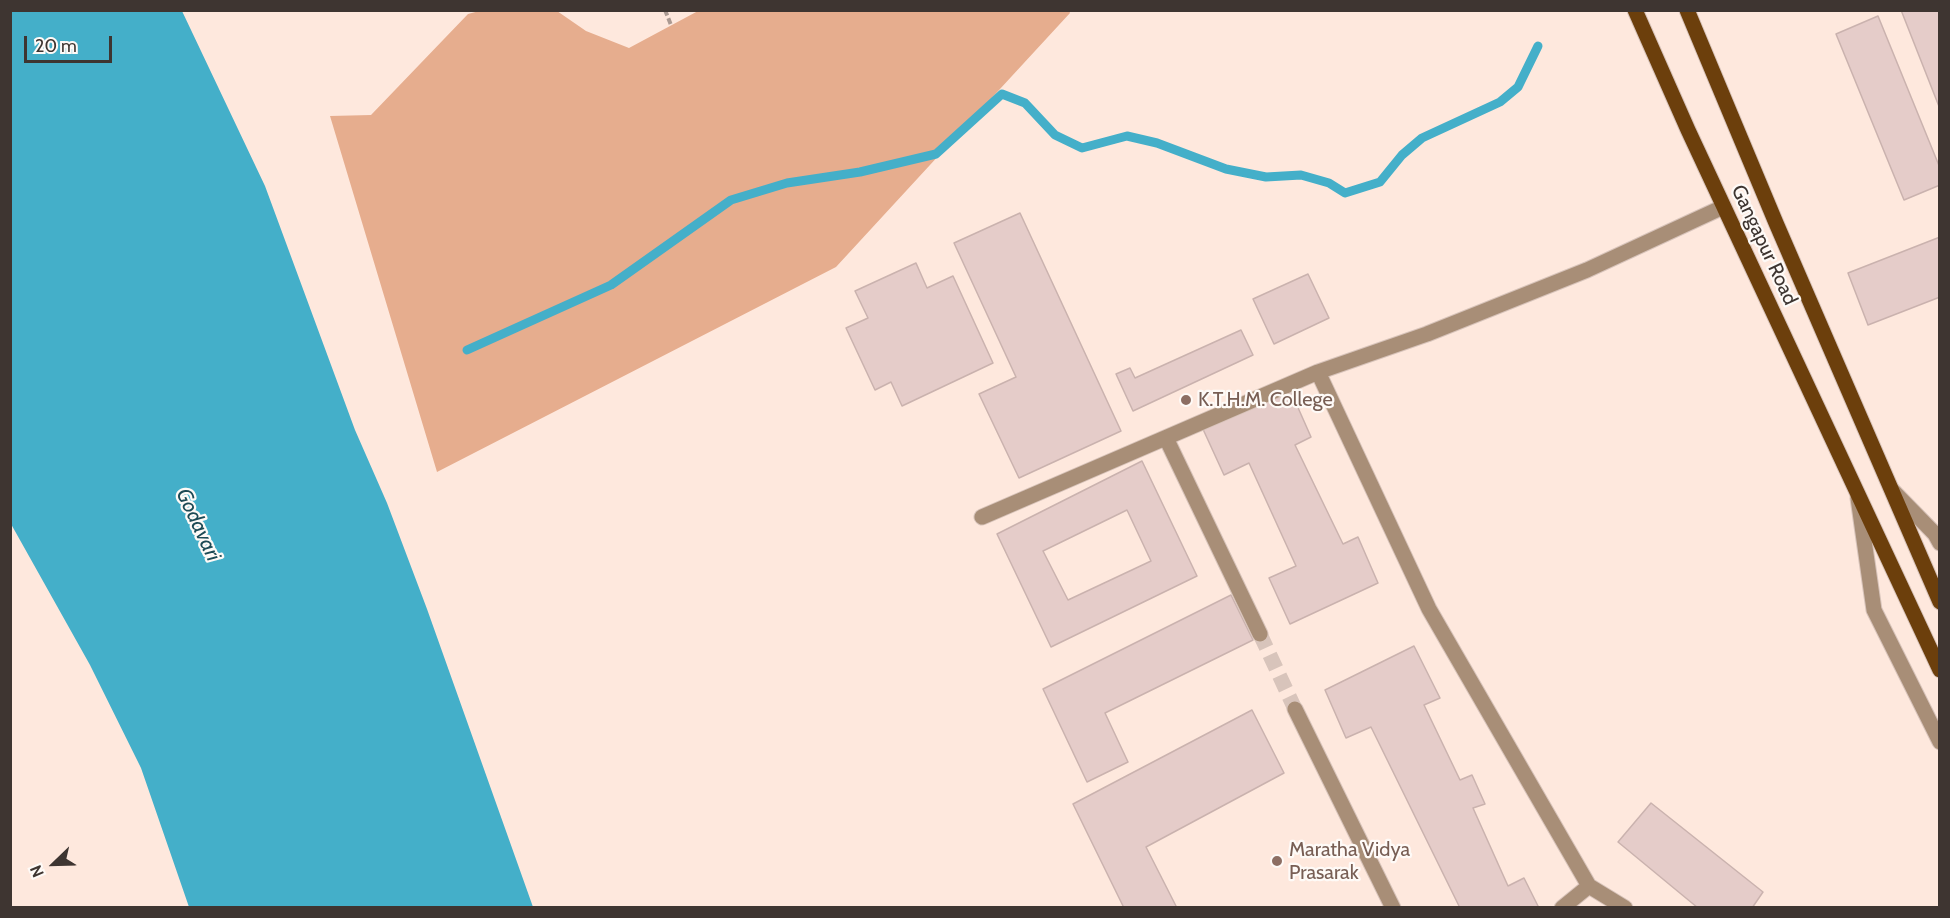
<!DOCTYPE html>
<html>
<head>
<meta charset="utf-8">
<style>
	body { margin:0 }
	#map { position:relative; width:1950px; height:918px; overflow:hidden; background:#fee8dd; font-family:Cabin,sans-serif }
	canvas { display:block }
	.frame { position:absolute; inset:0; border:12px solid #3e3531; pointer-events:none }
	.north { position:absolute; left:24px; top:834px; width:60px; height:60px; -webkit-text-stroke:4px #fefaf7; paint-order:stroke; rotate:247deg; font-size:16px; font-weight:700; line-height:24px; text-align:center; color:#3e3531 }
	.north::after { content:''; display:block; margin:auto; width:21px; height:27px; background:#3e3531; clip-path:polygon(50% 0,100% 100%,50% 72%,0 100%) }
	.scale { position:absolute; left:24px; top:36px; width:88px; height:27px; box-sizing:border-box; border:3px solid #3e3531; border-top:0; padding-left:8px; font-size:18px; line-height:21px; white-space:nowrap; color:#3e3531; -webkit-text-stroke:4px #fefaf7; paint-order:stroke }
</style>
</head>
<body>
<div id="map">
<canvas width="1950" height="918"></canvas>
<div class="frame"></div>
<div class="north">N</div>
<div class="scale">20 m</div>
</div>
<script>
const ctx = document.querySelector('canvas').getContext('2d');
ctx.lineJoin = 'round';
function fillPath(path, color) {
  ctx.fillStyle = color;
  ctx.fill(path, 'evenodd');
}
function trace(path, color, width, dash) {
  ctx.strokeStyle = color;
  ctx.lineWidth = width;
  ctx.lineCap = dash ? 'butt' : 'round';
  ctx.setLineDash(dash || []);
  ctx.stroke(path);
}
function label(font, color, halo, rows, align = 'center') {
  ctx.font = font + ' Cabin,sans-serif';
  ctx.lineWidth = 4.5;
  ctx.setLineDash([]);
  ctx.textBaseline = 'middle';
  ctx.strokeStyle = halo;
  ctx.fillStyle = color;
  for (const [text, x, y, turn = 0] of rows) {
    ctx.save();
    ctx.translate(x, y);
    ctx.rotate((+turn || 0) * Math.PI / 180);
    ctx.textAlign = isNaN(turn) ? turn : align;
    if (halo) ctx.strokeText(text, 0, 0);
    ctx.fillText(text, 0, 0);
    ctx.restore();
  }
}
fillPath(new Path2D(`
	M 1069,10 L 1070,13 L 836,267 L 437,472 L 330,116 L 371,115 L 468,14 L 483,10 L 557,11 L 586,31 L 629,48 L 698,11 Z`), '#e6ad8e');
fillPath(new Path2D(`
	M 10,11 L 182,11 L 265,186 L 355,430 L 387,503 L 427,609 L 533,907 L 189,907 L 141,768 L 90,665 L 11,524 Z`), '#44afc9');
trace(new Path2D(`
	M 467,350 L 611,285 L 731,200 L 787,183 L 860,172 L 936,154 L 1002,94 L 1025,103 L 1055,135 L 1082,148 L 1127,136 L 1157,143 L 1226,169 L 1266,177 L 1301,175 L 1329,183 L 1345,193 L 1380,182 L 1402,155 L 1422,138 L 1500,102 L 1518,87 L 1538,46`), '#44afc9', 9);
const building = new Path2D(`
	M 1901,10 L 1940,10 L 1940,109 Z
	M 1878,16 L 1940,168 L 1940,185 L 1904,200 L 1836,34 Z
	M 1020,213 L 1121,431 L 1019,478 L 979,394 L 1016,377 L 954,243 Z
	M 1940,237 L 1940,297 L 1868,325 L 1848,273 Z
	M 916,263 L 927,288 L 953,276 L 993,363 L 902,406 L 891,382 L 875,390 L 846,328 L 868,318 L 855,291 Z
	M 1308,274 L 1329,318 L 1274,344 L 1253,299 Z
	M 1241,330 L 1253,355 L 1133,411 L 1116,374 L 1130,368 L 1135,378 Z
	M 1288,385 L 1311,437 L 1295,445 L 1343,544 L 1358,537 L 1378,583 L 1290,624 L 1269,578 L 1296,566 L 1249,463 L 1224,475 L 1202,427 Z
	M 1142,461 L 1197,576 L 1051,647 L 997,534 Z
	M 1127,510 L 1151,561 L 1068,600 L 1043,551 Z
	M 1231,595 L 1253,640 L 1105,713 L 1128,762 L 1087,782 L 1043,689 Z
	M 1414,646 L 1440,698 L 1424,705 L 1460,780 L 1472,775 L 1485,804 L 1473,808 L 1508,886 L 1524,878 L 1539,908 L 1456,908 L 1459,906 L 1371,727 L 1346,738 L 1325,690 Z
	M 1252,710 L 1284,773 L 1146,847 L 1177,908 L 1124,908 L 1073,804 Z
	M 1651,803 L 1763,892 L 1752,908 L 1698,908 L 1618,842 Z`);
fillPath(building, '#e5ccc9');
trace(building, '#cab2ae', 1.5);
trace(new Path2D(`
	M 1260,634 L 1295,709`), '#d8c4bb', 15, [15, 8]);
const minor = new Path2D(`
	M 1318,372 L 1429,609 L 1589,886 L 1562,908
	M 1166,438 L 1260,634
	M 1892,490 L 1935,534 L 1940,543
	M 1858,498 L 1874,610 L 1940,742
	M 982,517 L 1318,372 L 1427,334 L 1587,270 L 1723,207
	M 1295,709 L 1393,908
	M 1589,886 L 1625,908`);
const major = new Path2D(`
	M 1635,10 L 1688,130 L 1940,670
	M 1687,10 L 1776,223 L 1940,602`);
trace(minor, '#d8c4bb', 17);
trace(major, '#d8c4bb', 17);
trace(new Path2D(`
	M 665,10 L 671,25`), '#ab9a92', 4, [6, 3]);
trace(minor, '#a88e77', 15);
trace(major, '#6c3f0c', 15);
for (const [x, y, r, color] of [
	[1186,400,6,"#8d6e63"],
	[1277,861,6,"#8d6e63"]
]) {
  const dot = new Path2D();
  dot.arc(x, y, r, 0, 2 * Math.PI);
  ctx.fillStyle = color;
  ctx.fill(dot);
  trace(dot, '#fefaf7', 2);
}
label('20px', '#3e3531', '#fefaf7', [
	["Gangapur Road",1764,245,65]
]);
label('20px', '#785e54', '#fefaf7', [
	["K.T.H.M. College",1198,400],
	["Maratha Vidya",1289,850],
	["Prasarak",1289,873]
], 'left');
label('italic 21px', '#1c4a55', '#fefaf7', [
	["Godavari",198,525,65]
]);
</script>
</body>
</html>
